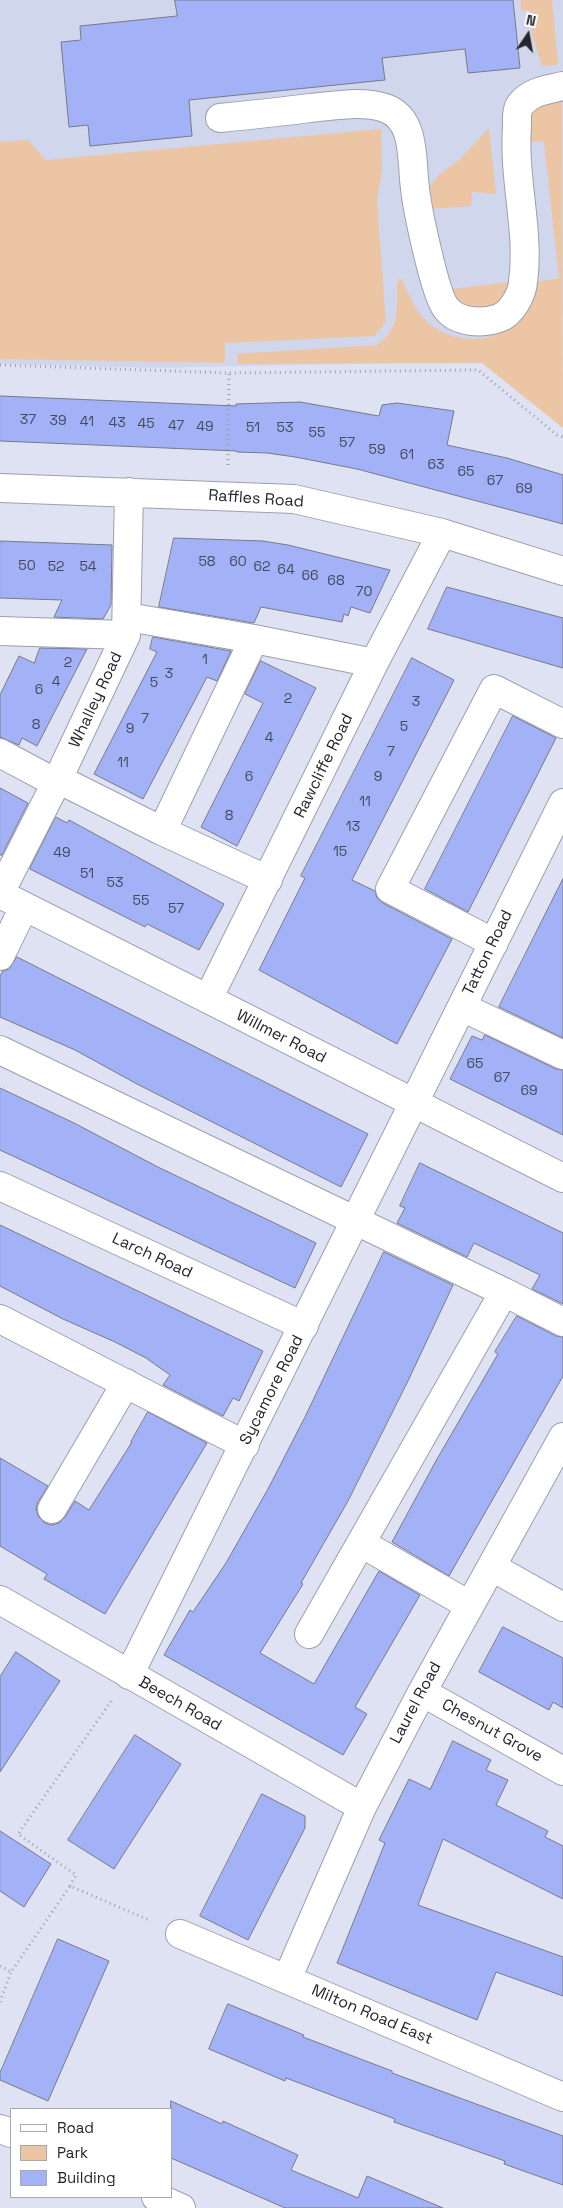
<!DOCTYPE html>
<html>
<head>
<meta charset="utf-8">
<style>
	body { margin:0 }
	#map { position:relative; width:563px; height:2208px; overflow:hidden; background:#dee2f2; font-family:"Space Grotesk",sans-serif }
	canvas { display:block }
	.legend { position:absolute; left:10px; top:2108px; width:162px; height:90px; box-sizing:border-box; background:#fff; border:1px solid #a7a8aa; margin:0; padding:6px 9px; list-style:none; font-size:15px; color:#24262b }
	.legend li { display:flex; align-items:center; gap:10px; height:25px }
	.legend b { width:25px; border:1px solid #a7a8aa }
	.north { position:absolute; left:503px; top:10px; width:50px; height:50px; -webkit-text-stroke:4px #fff; paint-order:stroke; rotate:12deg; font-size:14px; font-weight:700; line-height:20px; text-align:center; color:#24262b }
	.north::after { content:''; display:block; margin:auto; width:18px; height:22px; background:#24262b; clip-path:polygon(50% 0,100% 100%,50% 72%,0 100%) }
</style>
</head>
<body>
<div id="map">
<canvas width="563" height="2208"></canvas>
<ul class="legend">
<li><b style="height:6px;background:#fff"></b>Road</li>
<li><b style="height:14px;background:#ecc5a4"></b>Park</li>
<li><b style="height:14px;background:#a3b2f6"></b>Building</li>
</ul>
<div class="north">N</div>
</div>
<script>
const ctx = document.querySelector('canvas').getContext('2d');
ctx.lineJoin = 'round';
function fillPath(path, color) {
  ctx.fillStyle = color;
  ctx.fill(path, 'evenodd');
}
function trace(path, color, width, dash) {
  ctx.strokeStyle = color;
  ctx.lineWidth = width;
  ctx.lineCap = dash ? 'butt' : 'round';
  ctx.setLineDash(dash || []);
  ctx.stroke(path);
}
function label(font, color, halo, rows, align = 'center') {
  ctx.font = font + ' "Space Grotesk",sans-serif';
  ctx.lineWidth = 5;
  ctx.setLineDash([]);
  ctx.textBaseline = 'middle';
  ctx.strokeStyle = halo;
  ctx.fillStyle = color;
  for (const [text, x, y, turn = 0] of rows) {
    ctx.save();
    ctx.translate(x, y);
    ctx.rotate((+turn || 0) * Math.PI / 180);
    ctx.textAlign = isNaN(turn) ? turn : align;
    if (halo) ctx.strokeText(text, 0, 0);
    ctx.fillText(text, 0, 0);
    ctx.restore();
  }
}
fillPath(new Path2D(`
	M 0,0 L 563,0 L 563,315 L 537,360 L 152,368 L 0,364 Z`), '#d0d6ec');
fillPath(new Path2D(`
	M 521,0 L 552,0 L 558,65 L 542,66 L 532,34 L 530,10 L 521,11 Z
	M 562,100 L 563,428 L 482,363 L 238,364 L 237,354 L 377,345 C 396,330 397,320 397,296 C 397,288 396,284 400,277 C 407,289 415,311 425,320 C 444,338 477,346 500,332 C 507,328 526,292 531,283 L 559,278 L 544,141 L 516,143 L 517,131 L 538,103 Z
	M 489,128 L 496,194 L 472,192 L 471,206 L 429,209 L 429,188 L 437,177 L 461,158 Z
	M 381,129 L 382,170 L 377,200 L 386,322 L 375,336 L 225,343 L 225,363 L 0,359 L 0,142 L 28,140 L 46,160 Z
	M 510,282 L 510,293 L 478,321 L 443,290 Z`), '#ecc5a4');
const building = new Path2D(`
	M 175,0 L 513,0 L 520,68 L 468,73 L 465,49 L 382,58 L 385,80 L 189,100 L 192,136 L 90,146 L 88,125 L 69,127 L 61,42 L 81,40 L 80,26 L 177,16 Z
	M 0,396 L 236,406 L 236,404 L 300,402 L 379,416 L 382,405 L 397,403 L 454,411 L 447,445 L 507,458 L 563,475 L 563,524 L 357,469 L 295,457 L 267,453 L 237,452 L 237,451 L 0,441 Z
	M 174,538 L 263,541 L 288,545 L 390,570 L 370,613 L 351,607 L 348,616 L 344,614 L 342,622 L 261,607 L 254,623 L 159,607 Z
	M 0,541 L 112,545 L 111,605 L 103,619 L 54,617 L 62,600 L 0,598 Z
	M 447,587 L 563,618 L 563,668 L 428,629 Z
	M 153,637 L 231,651 L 217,681 L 207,677 L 143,799 L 94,774 L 157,652 L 150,649 Z
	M 40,648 L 87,649 L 37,746 L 22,738 L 19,745 L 0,737 L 0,695 L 19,656 L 34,663 Z
	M 412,658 L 454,680 L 352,880 L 375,891 L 377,898 L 383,903 L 452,939 L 397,1044 L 259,970 L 305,878 L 301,876 Z
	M 261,661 L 316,688 L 237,846 L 201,827 L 263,703 L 245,694 Z
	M 513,716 L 556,738 L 468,912 L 425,889 Z
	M 0,788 L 28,803 L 2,855 L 0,855 Z
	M 56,817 L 67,823 L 69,820 L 224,904 L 199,950 L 147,924 L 145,927 L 30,869 Z
	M 563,879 L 563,1038 L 499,1007 Z
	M 17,957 L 368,1134 L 341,1187 L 137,1084 L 75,1050 L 0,1017 L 0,976 L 3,971 L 9,969 Z
	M 485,1035 L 556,1069 L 563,1070 L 563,1135 L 450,1079 L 472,1036 L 482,1040 Z
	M 0,1088 L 74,1123 L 158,1167 L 316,1243 L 295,1288 L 0,1150 Z
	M 420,1163 L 563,1233 L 563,1304 L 532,1289 L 540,1275 L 474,1243 L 467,1257 L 397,1223 L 405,1208 L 400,1206 Z
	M 0,1225 L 263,1351 L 239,1401 L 233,1398 L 223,1416 L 163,1385 L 170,1375 L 146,1358 L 115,1342 L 63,1319 L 0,1286 Z
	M 384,1252 L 453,1285 L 407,1383 L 348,1501 L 301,1583 L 303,1584 L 260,1653 L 314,1684 L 379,1571 L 420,1595 L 355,1707 L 367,1714 L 343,1755 L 164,1655 L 190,1610 L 193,1612 L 226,1563 L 268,1489 L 305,1417 Z
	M 517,1316 L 556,1336 L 563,1337 L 563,1376 L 449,1576 L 392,1542 L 437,1459 L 498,1354 L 495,1352 Z
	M 148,1412 L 207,1443 L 105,1614 L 44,1579 L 47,1574 L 0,1546 L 0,1458 L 48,1486 L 38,1502 L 36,1508 L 38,1516 L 45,1523 L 51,1525 L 59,1523 L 65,1517 L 75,1501 L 89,1510 L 132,1442 L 131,1442 Z
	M 503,1627 L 563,1658 L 563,1708 L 553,1702 L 549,1710 L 479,1672 Z
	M 16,1652 L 60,1681 L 0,1772 L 0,1677 Z
	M 135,1735 L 181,1764 L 114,1869 L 68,1840 Z
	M 453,1741 L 491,1760 L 486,1770 L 508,1780 L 496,1805 L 548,1831 L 545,1837 L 563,1846 L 563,1899 L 443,1839 L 418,1905 L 563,1957 L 563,1996 L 496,1972 L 477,2020 L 337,1963 L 385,1843 L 379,1840 L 409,1779 L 430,1789 Z
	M 262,1794 L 305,1816 L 305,1828 L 248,1940 L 200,1916 Z
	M 0,1831 L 51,1864 L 24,1907 L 0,1891 Z
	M 58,1939 L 109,1961 L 48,2101 L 0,2080 L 0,2073 Z
	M 228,2004 L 304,2035 L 303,2037 L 392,2071 L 392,2073 L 563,2136 L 563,2185 L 504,2164 L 505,2161 L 394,2122 L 395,2119 L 286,2078 L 285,2081 L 209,2049 Z
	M 171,2101 L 222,2124 L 223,2121 L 298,2155 L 291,2170 L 358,2198 L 367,2176 L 443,2208 L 285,2208 L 171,2158 Z`);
fillPath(building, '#a3b2f6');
trace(building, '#777a88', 1);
const minor = new Path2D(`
	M 220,118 C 250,115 280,112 310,108 C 334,106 362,100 385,108 C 417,119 411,162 415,188 C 417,208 435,295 446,308 C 457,323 483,324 499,318 C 511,314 522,295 523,282 C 530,231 513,179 517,127 C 517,121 516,111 520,105 C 531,91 546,90 563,86
	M 0,488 L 294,499 L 442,533 L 563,571
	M 128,617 L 254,639
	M 0,631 L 126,635
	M 0,753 L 56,783
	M 58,779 L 162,831 L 254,639 L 374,663
	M 162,831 L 268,880
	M 0,893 L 58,779 L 126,635 L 129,492
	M 0,894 L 563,1178
	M 494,943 L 390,889 L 494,689 L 563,724
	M 0,956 L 24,907
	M 208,999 L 374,663 L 442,533
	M 462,1007 L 563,1055
	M 0,1050 L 504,1292 L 563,1322
	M 0,1186 L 304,1326
	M 0,1319 L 245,1445
	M 52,1509 L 126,1383
	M 361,1543 L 469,1605
	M 492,1567 L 563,1607
	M 0,1600 L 362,1807
	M 309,1634 L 504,1292
	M 129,1675 L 563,803
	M 422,1692 L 563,1771
	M 180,1934 L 563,2097
	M 287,1979 L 362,1807 L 422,1692 L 563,1437
	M 0,2129 L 11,2133
	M 156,2197 L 181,2208`);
trace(minor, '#9ca0ae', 30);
trace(new Path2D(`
	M 0,365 L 229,373 L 478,370 L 557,435 L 563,437
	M 228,465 L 229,373
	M 70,1886 L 76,1875 L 18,1834 L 112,1700
	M 0,1966 L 11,1972 L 70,1886 L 151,1921
	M 0,2002 L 11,1972`), '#9ea2ae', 3, [1, 4]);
trace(minor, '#fff', 28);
label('14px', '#44495e', null, [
	["37",28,420],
	["39",58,421],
	["41",87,422],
	["43",117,423],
	["45",146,424],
	["47",176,426],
	["49",205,427],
	["51",253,428],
	["53",285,428],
	["55",317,433],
	["57",347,443],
	["59",377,450],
	["61",407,455],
	["63",436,465],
	["65",466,472],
	["67",495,481],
	["69",524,489],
	["58",207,562],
	["60",238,562],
	["50",27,566],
	["52",56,567],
	["54",88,567],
	["62",262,567],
	["64",286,570],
	["66",310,576],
	["68",336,581],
	["70",364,592],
	["1",205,660],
	["2",68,663],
	["3",169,674],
	["4",56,682],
	["5",154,683],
	["6",39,690],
	["2",288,699],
	["3",416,702],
	["7",145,719],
	["8",36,725],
	["5",404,727],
	["9",130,729],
	["4",269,738],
	["7",391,752],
	["11",123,763],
	["6",249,777],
	["9",378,777],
	["11",365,802],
	["8",229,816],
	["13",353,827],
	["15",340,852],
	["49",62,853],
	["51",87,874],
	["53",115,883],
	["55",141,901],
	["57",176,909],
	["65",475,1064],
	["67",502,1078],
	["69",529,1091]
]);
label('16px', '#24262b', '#fff', [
	["Raffles Road",256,499,4],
	["Whalley Road",96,700,-65],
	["Rawcliffe Road",324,766,-64],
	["Tatton Road",488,953,-64],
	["Willmer Road",281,1037,27],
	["Larch Road",152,1256,25],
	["Sycamore Road",272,1390,-63],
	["Laurel Road",416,1703,-62],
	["Beech Road",180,1704,30],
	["Chesnut Grove",492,1731,29],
	["Milton Road East",372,2015,23]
]);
</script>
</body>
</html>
